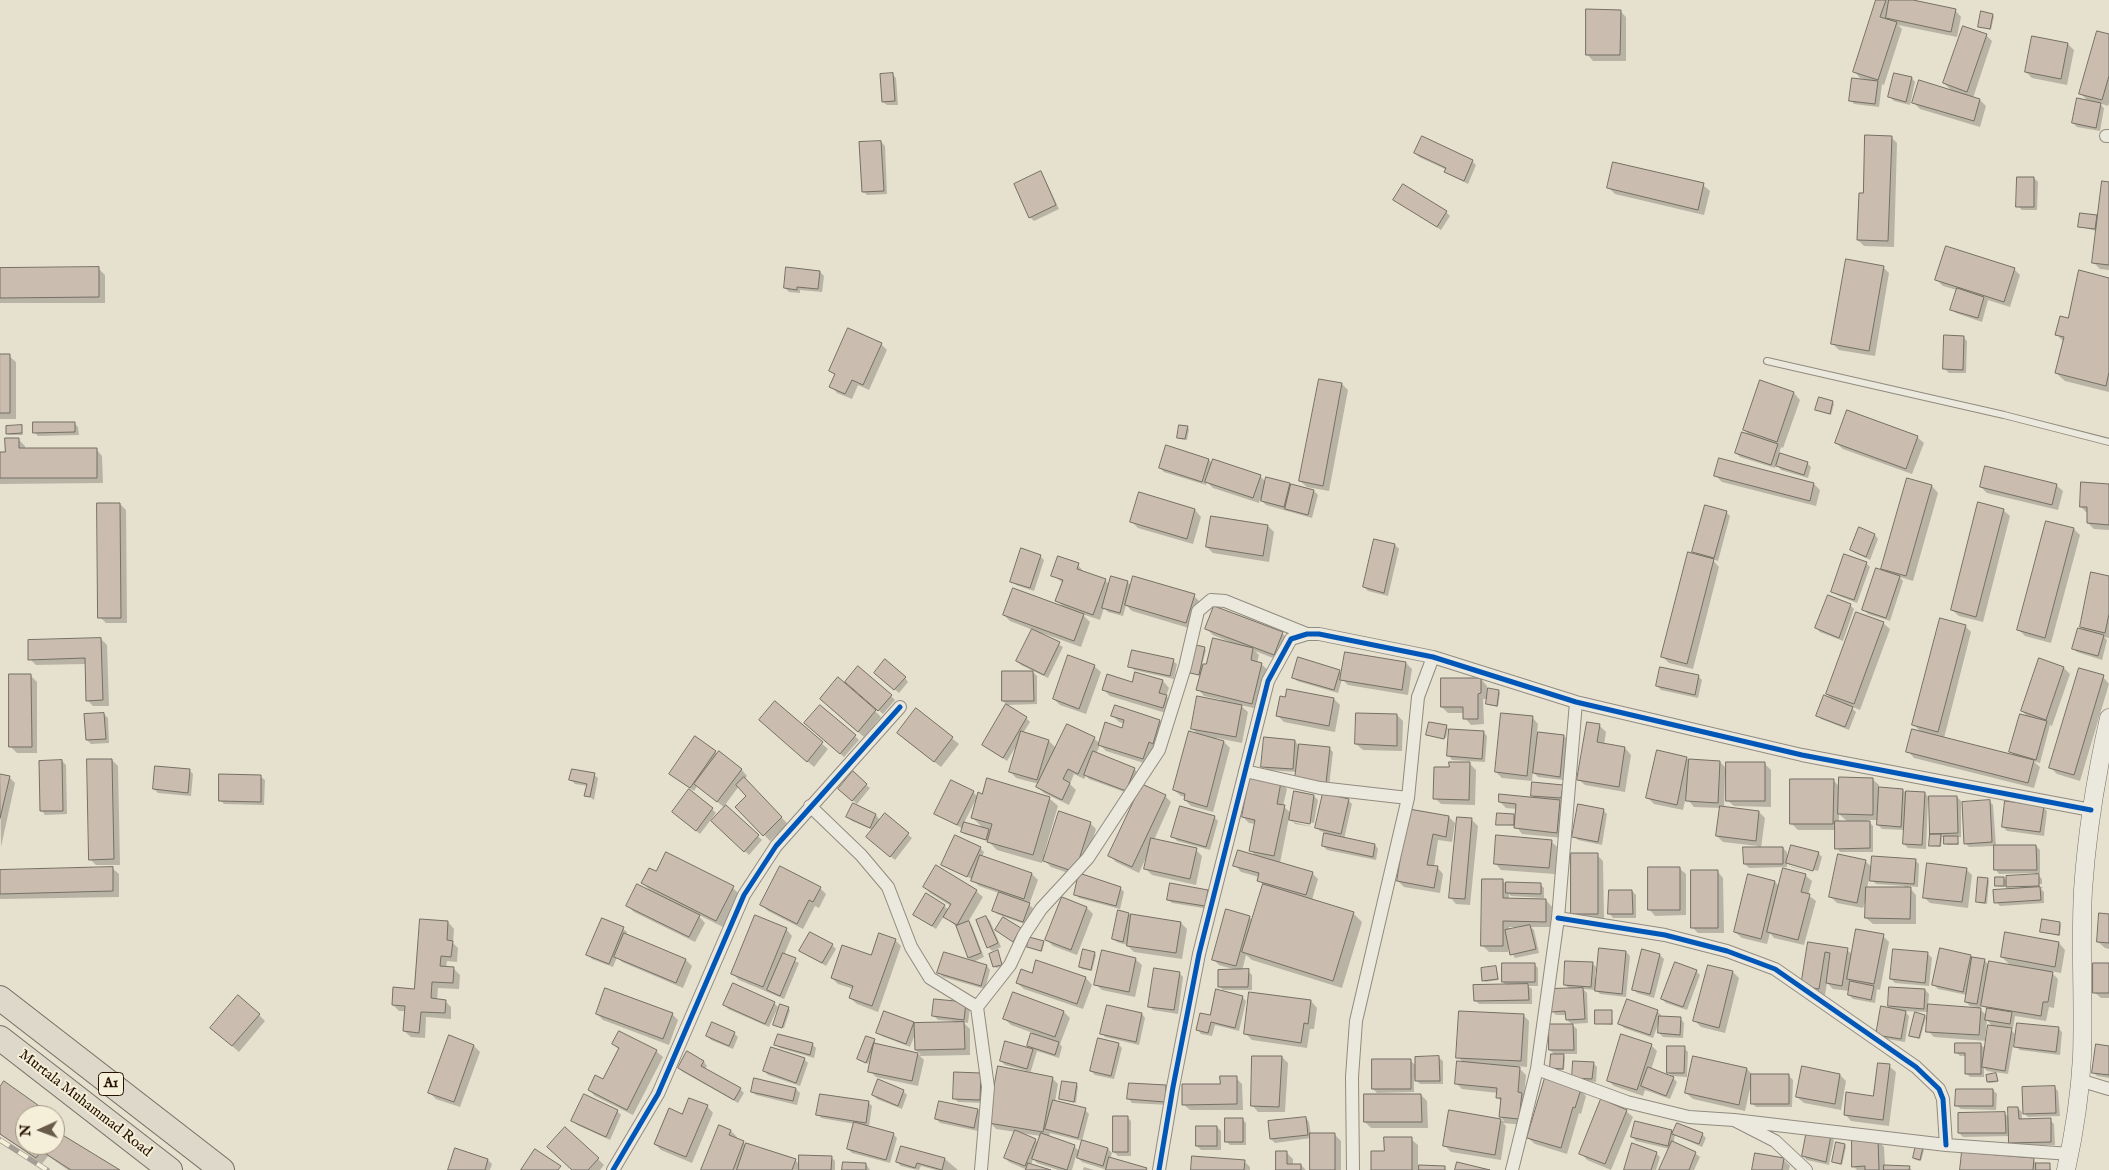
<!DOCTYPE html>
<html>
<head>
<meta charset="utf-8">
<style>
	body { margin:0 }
	#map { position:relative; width:2109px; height:1170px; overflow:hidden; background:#e6e0ce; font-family:"IM FELL English",serif }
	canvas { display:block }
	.north { position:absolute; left:15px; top:1105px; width:50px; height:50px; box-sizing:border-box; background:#f5eed8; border:1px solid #a29682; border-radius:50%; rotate:268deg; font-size:14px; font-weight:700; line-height:20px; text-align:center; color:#251201 }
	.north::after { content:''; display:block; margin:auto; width:18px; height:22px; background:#695a49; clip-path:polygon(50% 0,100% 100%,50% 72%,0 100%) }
</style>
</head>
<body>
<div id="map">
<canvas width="2109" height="1170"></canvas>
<div class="north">N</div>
</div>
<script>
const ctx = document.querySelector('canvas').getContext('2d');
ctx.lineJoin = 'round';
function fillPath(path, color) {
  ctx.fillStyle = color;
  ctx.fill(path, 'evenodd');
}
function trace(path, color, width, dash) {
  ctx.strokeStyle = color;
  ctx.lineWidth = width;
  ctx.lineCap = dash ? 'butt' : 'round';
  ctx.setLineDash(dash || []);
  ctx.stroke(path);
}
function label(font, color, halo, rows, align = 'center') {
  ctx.font = font + ' "IM FELL English",serif';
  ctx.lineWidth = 4;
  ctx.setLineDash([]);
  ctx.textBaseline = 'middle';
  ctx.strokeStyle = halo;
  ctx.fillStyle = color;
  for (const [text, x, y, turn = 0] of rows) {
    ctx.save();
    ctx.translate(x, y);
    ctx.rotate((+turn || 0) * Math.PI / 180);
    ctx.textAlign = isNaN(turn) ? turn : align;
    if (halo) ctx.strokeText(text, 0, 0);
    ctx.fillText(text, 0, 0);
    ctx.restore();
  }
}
fillPath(new Path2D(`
	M 1877,0 L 1888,0 L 1890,2 L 1890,0 L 1907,0 L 1955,10 L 1961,17 L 1957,37 L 1898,25 L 1902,29 L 1884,85 L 1882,84 L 1879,107 L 1854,104 L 1851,100 L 1868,80 L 1860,78 L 1854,71 Z
	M 1620,11 L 1626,17 L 1626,61 L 1593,61 L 1587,54 Z
	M 1993,15 L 1994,16 L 1991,30 L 1979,26 Z
	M 1986,35 L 1992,41 L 1973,98 L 1980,100 L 1986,106 L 1980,127 L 1920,109 L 1913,102 L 1953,92 L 1944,83 Z
	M 2109,36 L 2109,103 L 2108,106 L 2099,103 L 2104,108 L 2100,131 L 2077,127 L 2073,123 L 2089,102 L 2081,94 Z
	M 2068,44 L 2074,50 L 2067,85 L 2032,78 L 2026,72 Z
	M 892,74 L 896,78 L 898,105 L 887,105 L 883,102 Z
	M 1912,78 L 1915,82 L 1910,105 L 1894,101 L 1890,97 Z
	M 1891,137 L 1897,143 L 1894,247 L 1864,246 L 1858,240 Z
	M 881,142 L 885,146 L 887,194 L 867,195 L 863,191 Z
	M 1415,153 L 1472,161 L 1476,165 L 1468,184 L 1450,175 L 1447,170 L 1419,157 Z
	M 1040,173 L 1044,177 L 1059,209 L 1034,221 L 1030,217 Z
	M 2034,178 L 2038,182 L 2037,210 L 2022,210 L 2018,206 Z
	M 2109,183 L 2109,270 L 2100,269 L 2094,263 L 2097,231 L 2080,227 L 2096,216 L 2099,219 Z
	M 1703,185 L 1710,191 L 1704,215 L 1615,194 L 1609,188 Z
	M 1399,203 L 1446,212 L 1450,216 L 1441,230 Z
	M 1883,267 L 1889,273 L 1875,356 L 1839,350 L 1832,343 Z
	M 98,268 L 105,275 L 105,303 L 0,303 L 0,269 Z
	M 2014,269 L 2020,275 L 2010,307 L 1988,300 L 1982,322 L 1956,313 L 1952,310 L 1957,290 L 1943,286 L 1937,280 Z
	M 820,272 L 824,276 L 822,292 L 800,290 L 800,293 L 789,292 L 785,288 Z
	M 2109,279 L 2109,392 L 2065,381 L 2056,373 L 2064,342 L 2057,335 Z
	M 1963,337 L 1967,341 L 1966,373 L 1949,373 L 1945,369 Z
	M 881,344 L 887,350 L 869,390 L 858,385 L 852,399 L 837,393 L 831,386 L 836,376 L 831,371 Z
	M 0,356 L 9,356 L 16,362 L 16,419 L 0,419 Z
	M 1761,382 L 1794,393 L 1800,400 L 1783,448 L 1781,447 L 1779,454 L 1807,463 L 1811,467 L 1808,478 L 1781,470 L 1776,464 L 1775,468 L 1740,457 L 1736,453 L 1750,436 L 1744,430 Z
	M 1342,384 L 1348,390 L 1329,491 L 1307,487 L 1300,481 Z
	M 1832,402 L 1834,404 L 1831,415 L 1817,410 Z
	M 74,423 L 78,427 L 79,435 L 38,436 L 34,432 Z
	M 21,427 L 23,435 L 9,435 L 8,434 Z
	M 1187,427 L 1189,429 L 1187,440 L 1180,439 L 1178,438 Z
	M 1917,437 L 1924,443 L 1912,474 L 1843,449 L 1836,443 Z
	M 19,440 L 25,446 L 25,450 L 96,449 L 102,456 L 103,483 L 0,484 L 0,453 L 7,453 Z
	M 1166,446 L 1209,460 L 1213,464 L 1260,476 L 1266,482 L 1289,484 L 1314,491 L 1318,495 L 1312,518 L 1266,505 L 1260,499 L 1259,503 L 1213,488 L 1207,482 L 1206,485 L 1164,472 L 1160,468 Z
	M 1716,476 L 1814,484 L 1820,490 L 1816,506 L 1722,482 Z
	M 1908,480 L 1932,486 L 1938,493 L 1913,581 L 1900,577 L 1903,581 L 1890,621 L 1868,614 L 1864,610 L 1888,573 L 1883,568 Z
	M 2056,485 L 2063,491 L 2058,510 L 1987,493 L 1981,487 Z
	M 2109,485 L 2109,530 L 2094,529 L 2088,523 L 2087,513 L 2081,507 Z
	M 1140,494 L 1195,510 L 1201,517 L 1193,544 L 1138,528 L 1132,522 Z
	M 120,504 L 126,510 L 127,623 L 106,623 L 100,617 Z
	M 2003,510 L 2010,516 L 1983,622 L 1959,616 L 1952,610 Z
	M 1726,512 L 1730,516 L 1718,561 L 1712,559 L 1719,567 L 1693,669 L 1669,663 L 1663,657 L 1699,557 L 1694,551 Z
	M 1268,526 L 1274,532 L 1269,562 L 1213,553 L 1207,547 Z
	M 2074,529 L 2080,535 L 2051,643 L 2025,636 L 2019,630 Z
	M 1875,535 L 1878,539 L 1870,560 L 1855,553 L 1851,549 Z
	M 1375,541 L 1395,545 L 1399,549 L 1388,596 L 1368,591 L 1364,587 Z
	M 1040,556 L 1044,560 L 1034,591 L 1016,585 L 1012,581 Z
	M 1866,563 L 1870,567 L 1857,603 L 1837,595 L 1833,591 Z
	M 1078,565 L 1084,572 L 1105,580 L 1110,585 L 1127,582 L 1132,586 L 1194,596 L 1200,602 L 1192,629 L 1132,611 L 1126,605 L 1123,616 L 1108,612 L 1104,608 L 1100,620 L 1082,614 L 1090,622 L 1081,647 L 1042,633 L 1041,634 L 1063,647 L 1048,678 L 1021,665 L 1017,661 L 1033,630 L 1010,621 L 1004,615 L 1065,608 L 1057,601 L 1063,583 L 1053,575 Z
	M 2109,577 L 2109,638 L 2104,637 L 2107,640 L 2102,660 L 2077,652 L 2073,649 L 2085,631 L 2081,627 Z
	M 1850,605 L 1854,609 L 1843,641 L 1820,632 L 1816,628 Z
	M 1883,623 L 1890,629 L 1860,710 L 1850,706 L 1856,712 L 1849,730 L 1821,719 L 1817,715 L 1834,701 L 1827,694 Z
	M 1965,626 L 1971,632 L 1944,738 L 2015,757 L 2011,752 L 2029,718 L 2022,711 L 2064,668 L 2070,674 L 2052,726 L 2050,725 L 2040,763 L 2033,761 L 2040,767 L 2034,788 L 1914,758 L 1908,751 L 1921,732 L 1914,725 Z
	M 1207,629 L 1282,633 L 1288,639 L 1281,661 L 1255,651 L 1259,655 L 1257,663 L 1261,664 L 1268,670 L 1258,709 L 1240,705 L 1248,712 L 1242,743 L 1217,738 L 1217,740 L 1224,742 L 1230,748 L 1213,812 L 1191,806 L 1185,800 L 1186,797 L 1181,796 L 1174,790 L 1198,735 L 1192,728 L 1222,700 L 1204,696 L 1198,689 L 1201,676 L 1191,673 L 1204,648 L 1206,650 L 1202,665 L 1207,666 L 1230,643 L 1230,642 L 1213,635 Z
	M 101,639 L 107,645 L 109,706 L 93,706 L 87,700 L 86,664 L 36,665 L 30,659 Z
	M 1173,661 L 1177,664 L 1174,679 L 1134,670 L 1130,666 Z
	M 1406,663 L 1412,669 L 1408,695 L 1348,685 L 1342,679 L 1338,693 L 1297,681 L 1293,677 L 1339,671 L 1342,674 Z
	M 1094,666 L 1101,672 L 1086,714 L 1060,705 L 1054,699 Z
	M 1033,672 L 1037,676 L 1037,704 L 1007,705 L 1003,701 Z
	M 1136,674 L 1163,681 L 1169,688 L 1166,696 L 1172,702 L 1169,714 L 1110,696 L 1104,690 L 1133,684 Z
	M 30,675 L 37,682 L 37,753 L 17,753 L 11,747 Z
	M 1698,676 L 1702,680 L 1698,698 L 1661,690 L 1657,686 Z
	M 880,677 L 905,678 L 908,682 L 899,693 Z
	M 2103,677 L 2109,684 L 2080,781 L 2057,774 L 2051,768 Z
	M 1481,679 L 1487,686 L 1487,697 L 1499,691 L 1500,693 L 1498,707 L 1489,705 L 1488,699 L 1483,699 L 1484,724 L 1471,725 L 1465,718 L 1465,713 L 1448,713 L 1442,707 Z
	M 850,685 L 891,696 L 895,700 L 883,714 Z
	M 1334,699 L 1340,705 L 1335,732 L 1284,722 L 1278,716 Z
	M 775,703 L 828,749 L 814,767 L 767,726 Z
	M 827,705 L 875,711 L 881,717 L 864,737 Z
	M 916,709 L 959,744 L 941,767 L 904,739 Z
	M 104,714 L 108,718 L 109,743 L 91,744 L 87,740 Z
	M 1397,715 L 1403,721 L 1402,751 L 1363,750 L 1356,744 Z
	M 1113,716 L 1160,721 L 1166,727 L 1150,765 L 1106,751 L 1100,745 L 1096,754 L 1134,769 L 1138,773 L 1130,794 L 1089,779 L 1086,776 L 1084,779 L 1074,774 L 1070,784 L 1076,790 L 1069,805 L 1044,793 L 1038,787 L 1039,784 L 1016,778 L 1010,771 L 1018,743 L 1007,761 L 983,745 L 1026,718 L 1030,722 L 1023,733 L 1049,741 L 1056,748 L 1067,725 L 1095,739 L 1100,744 L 1123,729 L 1125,724 L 1119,722 Z
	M 1532,717 L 1538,724 L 1537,733 L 1564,736 L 1568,740 L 1563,780 L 1538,777 L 1533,772 L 1532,781 L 1502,778 L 1496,772 Z
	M 1599,725 L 1606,732 L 1604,745 L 1625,748 L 1631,755 L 1625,792 L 1585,785 L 1578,779 Z
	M 810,727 L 855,736 L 859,740 L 844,757 Z
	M 1446,727 L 1448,728 L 1446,738 L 1427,734 Z
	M 1483,732 L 1487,736 L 1485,762 L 1452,760 L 1449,756 Z
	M 1295,741 L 1298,745 L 1329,748 L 1333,752 L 1329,786 L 1297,772 L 1267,770 L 1263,766 Z
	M 715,752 L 741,769 L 747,776 L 744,780 L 788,824 L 770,841 L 737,807 L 748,796 L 739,786 L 725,805 L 762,840 L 749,855 L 713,821 L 725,808 L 697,786 L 694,791 L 675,778 Z
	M 1686,758 L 1689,760 L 1720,762 L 1728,770 L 1765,764 L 1771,770 L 1771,807 L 1734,806 L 1727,800 L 1728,776 L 1725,776 L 1724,808 L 1759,812 L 1765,818 L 1761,848 L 1783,848 L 1787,852 L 1787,861 L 1818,853 L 1822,857 L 1818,871 L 1790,863 L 1790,866 L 1817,874 L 1791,867 L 1787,862 L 1787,867 L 1749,868 L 1745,864 L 1758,846 L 1723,842 L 1717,836 L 1721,808 L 1694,807 L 1688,800 L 1688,792 L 1687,792 L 1683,810 L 1654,804 L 1648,798 Z
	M 112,760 L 118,766 L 120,865 L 96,865 L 90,859 Z
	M 62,761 L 66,765 L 67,814 L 45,815 L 42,811 Z
	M 1470,764 L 1476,770 L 1475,805 L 1441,804 L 1435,798 Z
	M 189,770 L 193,774 L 191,796 L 158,793 L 154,789 Z
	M 0,775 L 9,777 L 15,783 L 1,847 Z
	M 594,775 L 598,778 L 594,800 L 586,795 L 588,786 L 575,784 L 571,780 Z
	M 261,777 L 265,780 L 264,805 L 224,804 L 220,800 Z
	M 1872,779 L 1879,785 L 1879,788 L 1903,790 L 1907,794 L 1925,793 L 1929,798 L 1957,797 L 1961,801 L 1961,837 L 1957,837 L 1959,845 L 1947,845 L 1945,837 L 1942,837 L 1941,847 L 1930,846 L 1933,835 L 1931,833 L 1930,800 L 1928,800 L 1926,849 L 1908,848 L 1904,844 L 1905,830 L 1882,829 L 1878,825 L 1878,820 L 1867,820 L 1873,826 L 1873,852 L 1840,852 L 1837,848 L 1836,830 L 1798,830 L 1791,823 L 1833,780 L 1840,787 ZM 1839,814 L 1848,822 L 1839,822 Z
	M 1281,783 L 1287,789 L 1283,806 L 1292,814 L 1314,796 L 1318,800 L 1314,823 L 1293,820 L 1293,822 L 1313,827 L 1295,824 L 1289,818 L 1280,863 L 1312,873 L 1318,879 L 1312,900 L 1353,913 L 1362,922 L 1342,988 L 1252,960 L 1246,955 L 1242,971 L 1248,971 L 1252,975 L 1252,990 L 1223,990 L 1219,986 L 1236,970 L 1219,965 L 1213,959 L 1249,917 L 1253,921 L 1264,886 L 1259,880 L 1259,877 L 1241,872 L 1235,865 L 1257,857 L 1250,850 L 1256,824 L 1249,823 L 1243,817 Z
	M 866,785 L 870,788 L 857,804 L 844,793 Z
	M 1562,786 L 1566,790 L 1565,802 L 1560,801 L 1566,808 L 1563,838 L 1522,834 L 1516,826 L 1498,824 L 1514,815 L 1516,818 L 1517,809 L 1506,808 L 1500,802 L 1536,799 L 1532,795 Z
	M 973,792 L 978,797 L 1049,798 L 1058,806 L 1044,854 L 1046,855 L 1090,823 L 1096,829 L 1082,875 L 1120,888 L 1124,892 L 1120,909 L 1079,898 L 1075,894 L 1080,877 L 1051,867 L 1043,859 L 1042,863 L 997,850 L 988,841 L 964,834 L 963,829 L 936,813 ZM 976,799 L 972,817 L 983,828 L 964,823 Z
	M 1165,796 L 1171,802 L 1154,840 L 1196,850 L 1202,856 L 1196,885 L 1152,875 L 1146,869 L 1148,853 L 1139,873 L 1116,862 L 1110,856 Z
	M 1348,800 L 1352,804 L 1344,839 L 1375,845 L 1378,849 L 1376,860 L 1327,850 L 1323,846 L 1326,833 L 1320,831 L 1316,827 Z
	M 1989,801 L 1993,805 L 1996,846 L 2036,846 L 2040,850 L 2040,873 L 2036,873 L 2042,879 L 2042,884 L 2009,886 L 2009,888 L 2043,887 L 2041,889 L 2044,892 L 2044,903 L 2000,906 L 1996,902 L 2011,890 L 2006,885 L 2006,887 L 1996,886 L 2004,878 L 2007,881 L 2035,875 L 2035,873 L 1999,874 L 1996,870 L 1995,846 L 1969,847 L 1965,843 Z
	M 2043,807 L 2047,811 L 2044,836 L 2007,831 L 2003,827 Z
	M 712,809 L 716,813 L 700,834 L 677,816 Z
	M 1410,810 L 1449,817 L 1455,823 L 1452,842 L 1438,840 L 1434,867 L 1437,867 L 1443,874 L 1440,893 L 1404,887 L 1398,881 Z
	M 1603,810 L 1607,814 L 1602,845 L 1578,840 L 1574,836 Z
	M 876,815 L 879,819 L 877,825 L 886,815 L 912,838 L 895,860 L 872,841 L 873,830 L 852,821 L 848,817 Z
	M 1214,817 L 1218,821 L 1210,850 L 1177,841 L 1173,837 Z
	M 1472,820 L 1478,826 L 1470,905 L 1456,904 L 1450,897 Z
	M 1551,841 L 1557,847 L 1555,874 L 1501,870 L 1495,863 Z
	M 980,848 L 984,852 L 982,857 L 1032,874 L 1038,880 L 1029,905 L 1033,908 L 1027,925 L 997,914 L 993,910 L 999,893 L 979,886 L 972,879 L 947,868 L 943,865 Z
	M 1597,855 L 1603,861 L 1604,920 L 1579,920 L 1572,914 Z
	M 1915,860 L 1919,864 L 1918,887 L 1908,886 L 1916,895 L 1916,924 L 1873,924 L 1866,918 L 1867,897 L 1863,908 L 1837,903 L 1830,896 L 1865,861 L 1873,868 ZM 1871,871 L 1872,871 L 1872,880 L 1876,884 L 1905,886 L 1904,888 L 1867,888 Z
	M 112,868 L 119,874 L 119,897 L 0,899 L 0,871 Z
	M 1679,868 L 1686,874 L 1686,915 L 1655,916 L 1649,909 Z
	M 1966,869 L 1972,875 L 1968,908 L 1930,903 L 1924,897 Z
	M 1717,871 L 1723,878 L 1724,933 L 1698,933 L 1692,927 Z
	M 657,873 L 733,888 L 739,894 L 723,927 L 697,914 L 705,923 L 695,942 L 634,912 L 627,905 L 652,892 L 642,883 Z
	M 1805,875 L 1812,881 L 1808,895 L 1816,901 L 1804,945 L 1774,938 L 1770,933 L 1767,944 L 1742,938 L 1735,932 L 1775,882 L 1780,887 Z
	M 1987,879 L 1989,881 L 1987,904 L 1979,903 L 1977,901 Z
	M 1503,881 L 1507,885 L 1540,884 L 1544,888 L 1544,898 L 1511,896 L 1509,894 L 1509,900 L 1546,900 L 1552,907 L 1551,927 L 1531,927 L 1534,930 L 1539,953 L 1515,958 L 1508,946 L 1508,952 L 1489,952 L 1482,945 ZM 1509,927 L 1520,927 L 1520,928 L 1509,930 Z
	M 924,887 L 976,891 L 983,897 L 968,922 L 972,926 L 984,957 L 973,962 L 969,958 L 957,927 L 944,916 L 936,929 L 915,915 L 944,906 L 949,910 L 951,906 L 930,893 Z
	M 820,888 L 826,894 L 819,908 L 815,906 L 803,929 L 768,911 L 762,905 Z
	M 1207,891 L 1211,895 L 1209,909 L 1172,903 L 1168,899 Z
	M 1632,891 L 1636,895 L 1636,918 L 1613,918 L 1610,914 Z
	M 1087,908 L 1093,914 L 1077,955 L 1053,946 L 1047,940 Z
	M 1129,914 L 1132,917 L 1181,923 L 1187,929 L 1182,959 L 1134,952 L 1127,945 L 1117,942 L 1113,939 Z
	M 2109,915 L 2109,949 L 2105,948 L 2098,942 Z
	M 986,917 L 990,921 L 1001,947 L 992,951 L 988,947 Z
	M 448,922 L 454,929 L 453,943 L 458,948 L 457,962 L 447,961 L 446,968 L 454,969 L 460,975 L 459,989 L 438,988 L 437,1000 L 445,1001 L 451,1007 L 451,1019 L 426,1017 L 425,1038 L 411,1037 L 404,1031 L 406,1011 L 399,1011 L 393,1005 L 415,990 Z
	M 2060,923 L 2061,925 L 2060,936 L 2041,932 Z
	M 623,929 L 627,932 L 626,935 L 686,960 L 692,966 L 683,988 L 622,962 L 617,957 L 613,967 L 592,959 L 588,955 Z
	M 786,929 L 792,936 L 784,955 L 799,963 L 784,999 L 739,980 L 732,973 Z
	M 2006,934 L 2059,943 L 2065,950 L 2061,973 L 2050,971 L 2058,979 L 2054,1008 L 2049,1007 L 2046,1021 L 2015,1016 L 2013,1028 L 2008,1027 L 2015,1034 L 2008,1074 L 1987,1071 L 1984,1068 L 1984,1077 L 1970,1077 L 1966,1073 L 1966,1056 L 1960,1056 L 1956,1052 L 1980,1044 L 1986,1049 L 1987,1041 L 1934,1037 L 1928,1031 L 1929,1012 L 1904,1011 L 1909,1016 L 1905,1042 L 1881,1038 L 1893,1010 L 1889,1006 L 1925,990 L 1929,994 L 1928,1005 L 1977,1009 L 1977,1007 L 1970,1006 L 1966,1002 L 1967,995 L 1938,989 L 1934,985 L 1970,956 L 1984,960 L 1989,965 L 2011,966 L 2002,957 ZM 1981,1004 L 1988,1010 L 1987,1016 L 1980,1009 ZM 1987,1020 L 1993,1027 L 1987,1040 L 1985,1040 Z
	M 1883,936 L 1889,942 L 1880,990 L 1877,989 L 1875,1003 L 1853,999 L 1849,995 L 1850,991 L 1833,989 L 1827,983 L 1825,995 L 1808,992 L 1809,944 L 1847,950 L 1853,955 Z
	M 895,940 L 901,946 L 878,1012 L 857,1004 L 850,998 L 854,989 L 838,984 L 832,978 L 872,957 Z
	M 1043,942 L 1044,943 L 1042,952 L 1028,947 Z
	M 832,945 L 836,949 L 826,966 L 801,951 Z
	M 998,952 L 1003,966 L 996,968 L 991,954 Z
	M 1626,952 L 1630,956 L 1626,997 L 1600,994 L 1596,990 L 1583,989 L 1587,993 L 1588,1023 L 1571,1024 L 1577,1029 L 1577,1054 L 1561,1054 L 1565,1057 L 1564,1070 L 1553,1070 L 1552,1068 L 1555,1055 L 1550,1050 L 1573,1025 L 1567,1020 L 1567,1015 L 1556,1015 L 1552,1011 L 1570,989 L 1565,985 L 1592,963 L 1596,967 L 1595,977 L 1598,978 Z
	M 1094,953 L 1096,955 L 1092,971 L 1082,969 L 1080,967 Z
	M 1928,954 L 1932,958 L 1929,986 L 1895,983 L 1891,979 Z
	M 1660,955 L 1664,959 L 1654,998 L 1637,993 L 1633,989 Z
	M 1135,959 L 1142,965 L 1135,997 L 1102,990 L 1095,984 Z
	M 1534,964 L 1538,968 L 1538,986 L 1528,986 L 1532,989 L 1532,1004 L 1479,1004 L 1475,1000 L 1507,986 L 1503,982 Z
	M 2109,964 L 2109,998 L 2101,998 L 2094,992 Z
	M 987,966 L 990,970 L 985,989 L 943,977 L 939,973 Z
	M 1708,966 L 1733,972 L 1739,978 L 1725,1033 L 1701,1027 L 1695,1021 Z
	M 1496,968 L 1499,980 L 1485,982 L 1484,980 Z
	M 1696,971 L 1700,975 L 1687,1010 L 1666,1003 L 1662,999 Z
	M 1179,973 L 1183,977 L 1178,1014 L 1153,1010 L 1149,1006 Z
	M 1032,974 L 1086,978 L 1092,985 L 1083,1009 L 1024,989 L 1017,983 Z
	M 1250,993 L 1311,1001 L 1317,1008 L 1314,1029 L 1310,1029 L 1307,1048 L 1252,1040 L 1245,1033 Z
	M 1242,997 L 1246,1001 L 1239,1031 L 1215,1025 L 1212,1036 L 1201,1034 L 1198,1030 L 1211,1017 Z
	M 935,1000 L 970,1007 L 968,1023 L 963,1022 L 970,1029 L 970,1055 L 920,1056 L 924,1060 L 918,1086 L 876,1077 L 870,1071 L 872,1053 L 868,1064 L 858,1059 L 866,1037 L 875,1040 L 875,1045 L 921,1055 L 916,1050 L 916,1032 L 910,1047 L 882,1036 L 878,1032 L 914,1023 L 953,1023 L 953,1021 L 938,1020 L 934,1016 Z
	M 774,1003 L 778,1007 L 769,1027 L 728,1009 L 725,1005 Z
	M 788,1008 L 790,1010 L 784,1028 L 776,1026 Z
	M 1611,1011 L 1613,1025 L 1596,1023 Z
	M 1657,1011 L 1661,1015 L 1660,1017 L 1681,1019 L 1684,1023 L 1683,1038 L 1663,1037 L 1659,1033 L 1659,1022 L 1653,1038 L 1624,1028 L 1620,1024 Z
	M 1064,1012 L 1070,1018 L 1060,1044 L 1062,1047 L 1059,1058 L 1037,1051 L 1030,1074 L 1052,1078 L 1058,1084 L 1055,1102 L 1085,1110 L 1089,1114 L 1082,1141 L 1050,1133 L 1049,1138 L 1075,1147 L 1080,1152 L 1108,1149 L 1112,1153 L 1110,1159 L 1148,1170 L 1107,1170 L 1082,1162 L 1076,1156 L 1072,1170 L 1058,1170 L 1037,1163 L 1033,1159 L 1031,1165 L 1047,1170 L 1027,1170 L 1009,1162 L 1005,1158 L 1016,1132 L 996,1129 L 990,1122 L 1030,1072 L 1005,1065 L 1001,1061 L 1033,1050 L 1028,1046 L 1033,1033 L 1011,1025 L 1004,1018 ZM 1020,1133 L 1041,1136 L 1039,1144 L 1035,1140 Z
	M 597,1014 L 672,1014 L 678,1020 L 669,1045 L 603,1020 Z
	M 1142,1014 L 1145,1018 L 1139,1045 L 1105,1037 L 1102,1033 Z
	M 259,1015 L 265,1021 L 239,1052 L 218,1034 Z
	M 1523,1015 L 1529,1021 L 1527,1067 L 1517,1066 L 1526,1075 L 1524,1097 L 1525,1125 L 1503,1123 L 1506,1126 L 1501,1160 L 1451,1152 L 1445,1146 L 1450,1112 L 1504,1121 L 1501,1117 L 1502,1102 L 1497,1097 L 1498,1093 L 1462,1089 L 1456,1083 L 1464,1063 L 1458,1057 Z
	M 1924,1016 L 1926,1017 L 1920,1039 L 1912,1037 L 1910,1035 Z
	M 712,1024 L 734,1033 L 738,1037 L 733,1049 L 711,1040 L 707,1036 Z
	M 2058,1028 L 2062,1032 L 2060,1055 L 2020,1050 L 2016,1047 Z
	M 450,1037 L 474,1046 L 480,1052 L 460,1107 L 436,1099 L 430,1093 Z
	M 614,1044 L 656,1051 L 663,1057 L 633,1115 L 595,1096 L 589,1090 L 604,1081 L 619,1050 Z
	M 776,1044 L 813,1045 L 816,1048 L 814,1058 L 780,1048 Z
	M 1118,1044 L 1122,1048 L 1114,1079 L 1095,1075 L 1091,1071 Z
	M 1651,1045 L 1657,1051 L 1651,1070 L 1673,1078 L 1677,1082 L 1670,1099 L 1645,1090 L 1643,1096 L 1614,1086 L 1608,1080 Z
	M 2109,1047 L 2109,1078 L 2097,1076 L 2093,1072 Z
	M 1684,1048 L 1688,1052 L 1687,1077 L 1672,1076 L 1668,1072 Z
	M 688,1053 L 704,1062 L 707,1066 L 705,1069 L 740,1089 L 744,1093 L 738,1103 L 683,1072 L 679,1068 Z
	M 1282,1057 L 1288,1063 L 1285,1112 L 1258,1112 L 1252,1105 Z
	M 1439,1058 L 1443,1061 L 1443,1084 L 1420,1084 L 1414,1078 L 1414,1092 L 1377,1093 L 1373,1089 L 1410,1060 L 1416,1066 Z
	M 804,1059 L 808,1063 L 800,1086 L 768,1075 L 764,1071 Z
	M 1593,1063 L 1597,1067 L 1596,1082 L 1577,1081 Z
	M 1889,1066 L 1896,1072 L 1889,1126 L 1851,1121 L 1845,1114 L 1874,1097 Z
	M 1747,1069 L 1753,1075 L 1789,1076 L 1793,1080 L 1792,1107 L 1756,1107 L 1752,1103 L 1751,1084 L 1745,1111 L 1693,1099 L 1686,1093 Z
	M 981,1074 L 984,1103 L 958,1102 L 954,1098 Z
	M 1996,1074 L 1998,1082 L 1990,1083 L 1988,1082 Z
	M 1840,1075 L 1846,1081 L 1841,1110 L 1804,1103 L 1797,1097 Z
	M 1236,1078 L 1242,1084 L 1243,1110 L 1190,1110 L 1183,1104 Z
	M 1063,1082 L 1078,1086 L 1076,1103 L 1060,1099 Z
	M 1166,1086 L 1170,1090 L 1168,1105 L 1132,1103 L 1129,1099 Z
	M 2054,1087 L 2058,1091 L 2060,1116 L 2028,1117 L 2024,1113 Z
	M 0,1089 L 50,1115 L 25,1115 L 25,1145 L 55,1145 L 56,1132 L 117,1170 L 68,1170 L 48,1156 L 42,1164 L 0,1134 Z
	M 796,1089 L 800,1093 L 797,1105 L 756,1095 L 752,1092 Z
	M 1580,1090 L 1586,1096 L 1581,1114 L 1579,1113 L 1567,1154 L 1535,1144 L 1528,1138 Z
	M 1993,1090 L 1997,1094 L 1996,1110 L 1961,1109 L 1957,1106 Z
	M 903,1091 L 907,1095 L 902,1109 L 877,1099 L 873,1095 Z
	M 1421,1095 L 1427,1101 L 1428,1128 L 1371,1128 L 1365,1122 Z
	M 940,1102 L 978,1110 L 982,1114 L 978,1131 L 940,1123 L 936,1119 Z
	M 869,1103 L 872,1106 L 869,1127 L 893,1134 L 897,1138 L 890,1163 L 852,1153 L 848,1149 L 855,1124 L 821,1118 L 818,1114 Z
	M 707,1106 L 713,1113 L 692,1163 L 661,1150 L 655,1144 L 683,1115 Z
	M 2018,1108 L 2022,1112 L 2022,1120 L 2050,1120 L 2054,1124 L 2055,1145 L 2014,1146 L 2010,1142 L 2010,1136 L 1963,1137 L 1959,1133 L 2005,1114 L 2010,1118 Z
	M 617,1111 L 621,1115 L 610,1140 L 577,1125 L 573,1121 Z
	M 1626,1111 L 1633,1117 L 1611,1170 L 1587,1160 L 1581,1153 Z
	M 1127,1117 L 1131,1121 L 1131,1156 L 1118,1156 L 1114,1152 Z
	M 1306,1118 L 1309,1122 L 1311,1135 L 1335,1135 L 1341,1141 L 1341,1170 L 1311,1170 L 1311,1138 L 1275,1143 L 1271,1139 Z
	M 1242,1119 L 1246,1123 L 1246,1145 L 1230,1145 L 1226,1141 Z
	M 1217,1127 L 1221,1131 L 1221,1150 L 1201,1150 L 1197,1146 Z
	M 731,1131 L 737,1137 L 736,1139 L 747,1145 L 795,1160 L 800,1165 L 831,1157 L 835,1161 L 835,1170 L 702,1170 Z
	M 1672,1131 L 1674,1133 L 1702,1134 L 1706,1138 L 1702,1147 L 1675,1135 L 1673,1144 L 1696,1154 L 1700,1157 L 1694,1170 L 1661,1170 L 1670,1149 L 1636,1141 L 1632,1137 Z
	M 1831,1136 L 1834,1140 L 1829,1165 L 1807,1160 L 1803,1156 Z
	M 1411,1139 L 1418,1145 L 1418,1170 L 1372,1170 L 1385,1152 Z
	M 1878,1140 L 1884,1147 L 1885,1166 L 1909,1167 L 1912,1170 L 1857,1170 L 1853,1166 Z
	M 1845,1145 L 1846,1147 L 1842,1165 L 1835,1163 L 1833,1161 Z
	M 902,1147 L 945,1159 L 958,1170 L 936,1170 L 921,1166 L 919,1170 L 917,1170 L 901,1166 L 897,1162 Z
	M 1922,1148 L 1924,1150 L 1921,1161 L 1916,1160 L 1914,1158 Z
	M 456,1150 L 488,1160 L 492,1164 L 490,1170 L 449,1170 Z
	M 1287,1153 L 1293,1159 L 1293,1165 L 1301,1165 L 1306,1170 L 1277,1170 Z
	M 1656,1153 L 1660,1157 L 1656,1170 L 1625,1170 Z
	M 598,1159 L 604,1165 L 600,1170 L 573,1170 Z
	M 1784,1160 L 1790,1166 L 1789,1170 L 1753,1170 Z
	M 2033,1160 L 2038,1164 L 2049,1164 L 2051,1170 L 1962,1170 Z
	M 1244,1161 L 1250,1167 L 1250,1170 L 1192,1170 Z
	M 866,1164 L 870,1170 L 843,1170 Z
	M 1084,1167 L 1094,1170 L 1083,1170 Z`), '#0003');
const building = new Path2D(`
	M 1876,0 L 1886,0 L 1880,17 L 1897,22 L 1878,80 L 1853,72 Z
	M 1889,0 L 1913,0 L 1956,9 L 1951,32 L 1886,18 Z
	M 1586,9 L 1621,10 L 1620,55 L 1586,55 Z
	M 1981,11 L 1993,14 L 1990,29 L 1978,27 Z
	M 1963,26 L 1987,34 L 1967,92 L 1943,83 Z
	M 2097,31 L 2109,34 L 2109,76 L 2102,100 L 2079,94 Z
	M 2032,36 L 2068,43 L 2061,79 L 2025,72 Z
	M 893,73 L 895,101 L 882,102 L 880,74 Z
	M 1894,73 L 1912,77 L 1906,102 L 1888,97 Z
	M 1852,78 L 1878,81 L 1875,104 L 1849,101 Z
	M 1919,80 L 1980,99 L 1974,121 L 1912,103 Z
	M 2077,98 L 2101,103 L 2096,128 L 2072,123 Z
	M 1865,135 L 1892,136 L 1888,241 L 1857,240 L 1859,193 L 1863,193 Z
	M 1422,136 L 1473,160 L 1464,181 L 1444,172 L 1446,168 L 1414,153 Z
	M 881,141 L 884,191 L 862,192 L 859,142 Z
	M 1613,162 L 1704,183 L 1698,210 L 1607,188 Z
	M 1041,171 L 1056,205 L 1029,218 L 1014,184 Z
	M 2017,177 L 2034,177 L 2034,207 L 2016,207 Z
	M 2102,181 L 2109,182 L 2109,265 L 2092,263 Z
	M 1403,184 L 1447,211 L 1437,227 L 1393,200 Z
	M 2080,213 L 2097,215 L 2095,229 L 2078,227 Z
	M 1946,246 L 2015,268 L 2004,302 L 1935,280 Z
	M 1846,259 L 1884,266 L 1869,351 L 1831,344 Z
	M 99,267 L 99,297 L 0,298 L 0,268 Z
	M 786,267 L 820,271 L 818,289 L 797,287 L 797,290 L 784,288 Z
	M 2079,270 L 2109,278 L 2109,372 L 2106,386 L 2055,373 L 2064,337 L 2055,335 L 2060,316 L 2068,318 Z
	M 1957,288 L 1984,297 L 1978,318 L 1950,310 Z
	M 848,328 L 882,343 L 863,385 L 852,380 L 845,394 L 829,387 L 835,374 L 829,371 Z
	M 1944,335 L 1964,336 L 1963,370 L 1943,369 Z
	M 0,354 L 10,354 L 10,413 L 0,413 Z
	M 1319,379 L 1342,383 L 1323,486 L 1299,481 Z
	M 1760,380 L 1794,392 L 1777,442 L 1743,430 Z
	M 1819,397 L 1833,401 L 1830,414 L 1815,410 Z
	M 1847,410 L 1918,436 L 1906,469 L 1835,443 Z
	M 33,422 L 75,422 L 75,432 L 33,433 Z
	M 22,425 L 22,433 L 6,434 L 6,426 Z
	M 1179,425 L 1188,426 L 1185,439 L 1177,438 Z
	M 1742,432 L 1778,444 L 1771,465 L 1735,453 Z
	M 5,438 L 19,438 L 19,448 L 97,448 L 97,478 L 0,478 L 0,452 L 5,452 Z
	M 1166,445 L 1209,459 L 1202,482 L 1159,468 Z
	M 1780,453 L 1808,462 L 1804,475 L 1776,466 Z
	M 1719,458 L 1814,483 L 1810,501 L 1714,476 Z
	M 1213,459 L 1261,475 L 1253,498 L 1205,482 Z
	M 1985,466 L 2057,484 L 2052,505 L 1980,487 Z
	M 1266,477 L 1290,483 L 1284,507 L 1261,501 Z
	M 1907,478 L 1932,485 L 1906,576 L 1881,569 Z
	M 2081,482 L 2109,484 L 2109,525 L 2087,523 L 2087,507 L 2080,507 Z
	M 1291,484 L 1314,490 L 1308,515 L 1285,509 Z
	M 1139,492 L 1195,509 L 1187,539 L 1130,522 Z
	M 1978,502 L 2004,509 L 1976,617 L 1951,610 Z
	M 97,503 L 120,503 L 121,618 L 98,618 Z
	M 1705,505 L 1727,511 L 1714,558 L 1692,552 Z
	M 1211,516 L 1268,525 L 1263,556 L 1206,547 Z
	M 2046,521 L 2074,528 L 2045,638 L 2017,630 Z
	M 1859,527 L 1875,534 L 1866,557 L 1850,550 Z
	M 1374,539 L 1395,544 L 1384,593 L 1363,587 Z
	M 1021,548 L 1041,555 L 1030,588 L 1010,582 Z
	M 1688,552 L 1714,559 L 1687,664 L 1661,657 Z
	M 1844,554 L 1867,562 L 1854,600 L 1831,592 Z
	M 1058,556 L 1079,563 L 1077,569 L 1106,579 L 1093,615 L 1055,601 L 1063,580 L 1051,576 Z
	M 1876,568 L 1900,576 L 1886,618 L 1862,610 Z
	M 2091,572 L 2109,576 L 2109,614 L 2105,633 L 2080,627 Z
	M 1111,576 L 1128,581 L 1120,613 L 1102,608 Z
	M 1133,576 L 1195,594 L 1186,623 L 1125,605 Z
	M 1013,588 L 1084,614 L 1074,641 L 1003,615 Z
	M 1828,595 L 1851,604 L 1839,638 L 1815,628 Z
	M 1214,606 L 1283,632 L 1274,655 L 1205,629 Z
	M 1856,612 L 1884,622 L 1854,704 L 1826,694 Z
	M 1940,618 L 1966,625 L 1938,732 L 1912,725 Z
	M 2078,628 L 2104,635 L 2098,656 L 2072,649 Z
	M 1032,629 L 1060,642 L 1044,675 L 1016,661 Z
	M 101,638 L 103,700 L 86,701 L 85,658 L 28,660 L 28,640 Z
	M 1213,638 L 1253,648 L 1251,660 L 1262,663 L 1252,704 L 1196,690 L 1203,664 L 1206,664 Z
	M 1196,645 L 1205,647 L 1199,675 L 1190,673 Z
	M 1132,650 L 1174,659 L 1170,676 L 1128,667 Z
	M 1345,652 L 1406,662 L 1402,690 L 1340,680 Z
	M 1068,655 L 1095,665 L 1079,709 L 1053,699 Z
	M 1298,657 L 1340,670 L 1334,690 L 1292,678 Z
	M 2039,658 L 2064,667 L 2046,720 L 2021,711 Z
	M 885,659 L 906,677 L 894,690 L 874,673 Z
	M 858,666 L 892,695 L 878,711 L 845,682 Z
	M 1660,667 L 1699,675 L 1695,695 L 1656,686 Z
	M 2079,668 L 2104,675 L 2074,775 L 2049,768 Z
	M 1002,671 L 1033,671 L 1034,701 L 1002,701 Z
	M 1135,672 L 1163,680 L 1159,693 L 1167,695 L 1163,708 L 1102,690 L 1107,674 L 1132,682 Z
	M 9,674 L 31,674 L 32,747 L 9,747 Z
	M 838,677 L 876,710 L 858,732 L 820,699 Z
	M 1441,678 L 1481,678 L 1481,693 L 1478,694 L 1478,719 L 1463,719 L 1463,707 L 1441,707 Z
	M 1488,688 L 1499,690 L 1497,706 L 1486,704 Z
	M 1287,689 L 1334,698 L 1329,726 L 1276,716 L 1280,696 L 1285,697 Z
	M 1824,695 L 1853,707 L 1845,727 L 1816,716 Z
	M 1197,696 L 1242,705 L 1236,737 L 1191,729 Z
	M 775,701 L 823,742 L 807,762 L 759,720 Z
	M 1006,704 L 1027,717 L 1003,758 L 982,745 Z
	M 820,705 L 856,735 L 840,754 L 804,723 Z
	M 1115,705 L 1160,720 L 1153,744 L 1149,742 L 1143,759 L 1098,745 L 1105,722 L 1122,728 L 1124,720 L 1111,716 Z
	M 916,708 L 953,737 L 934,762 L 897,733 Z
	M 104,713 L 106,739 L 86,740 L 84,714 Z
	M 1356,713 L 1397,714 L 1397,746 L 1355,744 Z
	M 1501,713 L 1533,716 L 1527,776 L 1495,772 Z
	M 2020,714 L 2047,721 L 2036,760 L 2009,752 Z
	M 1429,722 L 1447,725 L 1444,739 L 1426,735 Z
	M 1587,722 L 1600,724 L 1597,742 L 1625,747 L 1619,787 L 1577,780 Z
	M 1067,724 L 1095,737 L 1078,774 L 1068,769 L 1063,779 L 1070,783 L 1062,800 L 1036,787 Z
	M 1449,729 L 1484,731 L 1482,759 L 1447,756 Z
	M 1912,729 L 2034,760 L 2028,783 L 1906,752 Z
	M 1021,731 L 1049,740 L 1037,780 L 1009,772 Z
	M 1189,731 L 1224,741 L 1207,807 L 1184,800 L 1185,794 L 1173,790 Z
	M 1538,732 L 1564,735 L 1560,777 L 1533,773 Z
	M 695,736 L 716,751 L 690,788 L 669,774 Z
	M 1264,737 L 1295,740 L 1293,769 L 1261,767 Z
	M 1299,744 L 1330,747 L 1326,783 L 1295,779 Z
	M 1657,750 L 1687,757 L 1677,805 L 1646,798 Z
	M 719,751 L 742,769 L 717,802 L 694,784 Z
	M 1093,751 L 1135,768 L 1126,791 L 1084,775 Z
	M 87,759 L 112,759 L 114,859 L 89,860 Z
	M 1689,759 L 1720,761 L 1718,803 L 1686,801 Z
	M 62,760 L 63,811 L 40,811 L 39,761 Z
	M 1449,762 L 1470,762 L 1469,800 L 1433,799 L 1434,767 L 1449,767 Z
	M 1726,762 L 1765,762 L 1765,801 L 1726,801 Z
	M 155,766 L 190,769 L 188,793 L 153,789 Z
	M 572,769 L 595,773 L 590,797 L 584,796 L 587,784 L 569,780 Z
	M 853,771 L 867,784 L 852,801 L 838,789 Z
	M 0,774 L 10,776 L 0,818 Z
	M 219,774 L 261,775 L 261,802 L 219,801 Z
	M 1250,775 L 1281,782 L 1277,804 L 1285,805 L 1274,856 L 1249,851 L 1255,820 L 1242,817 Z
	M 744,777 L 782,817 L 763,836 L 735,807 L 746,796 L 736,785 Z
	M 1839,777 L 1873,778 L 1873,815 L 1838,814 Z
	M 987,778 L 1050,797 L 1033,855 L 987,842 L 992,824 L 971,818 L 978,792 L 982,794 Z
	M 1790,779 L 1834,779 L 1833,824 L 1790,824 Z
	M 951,780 L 974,791 L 957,825 L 934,814 Z
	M 1532,782 L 1563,785 L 1561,798 L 1531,796 Z
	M 1142,784 L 1166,795 L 1132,867 L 1108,856 Z
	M 1879,787 L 1903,789 L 1901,827 L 1877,825 Z
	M 689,789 L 713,808 L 696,831 L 672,812 Z
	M 1294,791 L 1314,795 L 1310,824 L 1289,820 Z
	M 1906,791 L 1925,792 L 1922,845 L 1903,844 Z
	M 1323,793 L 1349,799 L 1341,834 L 1315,828 Z
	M 1499,794 L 1560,800 L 1557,833 L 1514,828 L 1516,804 L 1499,802 Z
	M 1929,796 L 1957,796 L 1958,833 L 1930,834 Z
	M 1990,800 L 1992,842 L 1964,844 L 1962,802 Z
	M 2005,801 L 2044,806 L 2040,832 L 2002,827 Z
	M 853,803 L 876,814 L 870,828 L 846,817 Z
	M 1578,804 L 1604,809 L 1598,842 L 1572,837 Z
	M 726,805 L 759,835 L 744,852 L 711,821 Z
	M 1180,806 L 1215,816 L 1206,847 L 1171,837 Z
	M 1720,806 L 1759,811 L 1756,841 L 1716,836 Z
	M 1409,809 L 1449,816 L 1446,837 L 1433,834 L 1427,865 L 1438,866 L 1434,888 L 1397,881 Z
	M 1059,811 L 1091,822 L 1075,872 L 1043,861 Z
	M 885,813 L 909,833 L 890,857 L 866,837 Z
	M 1497,813 L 1514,814 L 1514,825 L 1496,825 Z
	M 1457,817 L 1472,818 L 1465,899 L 1449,898 Z
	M 1835,821 L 1870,821 L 1870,848 L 1835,849 Z
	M 964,822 L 989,829 L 986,840 L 961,832 Z
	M 1324,833 L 1375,844 L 1373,857 L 1322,846 Z
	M 1930,834 L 1941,834 L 1940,846 L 1929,846 Z
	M 955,835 L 981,847 L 967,877 L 941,865 Z
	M 1496,835 L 1552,840 L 1549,868 L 1494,864 Z
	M 1944,836 L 1958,836 L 1958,844 L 1944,844 Z
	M 1151,838 L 1197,848 L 1190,879 L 1144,869 Z
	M 1791,845 L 1819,852 L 1813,871 L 1786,863 Z
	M 1994,845 L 2036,845 L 2037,870 L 1994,870 Z
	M 1743,847 L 1783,847 L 1783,864 L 1744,864 Z
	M 1238,850 L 1313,872 L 1306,895 L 1257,881 L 1259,873 L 1233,866 Z
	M 666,852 L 734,886 L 716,921 L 641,883 L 649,868 L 656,871 Z
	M 1571,853 L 1598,853 L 1598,914 L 1571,914 Z
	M 1838,854 L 1866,860 L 1857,903 L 1829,897 Z
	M 980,855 L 1032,873 L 1024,899 L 971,881 Z
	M 1872,856 L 1916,859 L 1914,884 L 1870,881 Z
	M 1927,863 L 1967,868 L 1962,902 L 1923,898 Z
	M 936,865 L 977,890 L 957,925 L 943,917 L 951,904 L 923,887 Z
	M 780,866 L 821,887 L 813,902 L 809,900 L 797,924 L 760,905 Z
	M 113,867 L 113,891 L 0,894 L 0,870 Z
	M 1648,867 L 1680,867 L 1680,910 L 1648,910 Z
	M 1783,868 L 1806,874 L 1801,892 L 1810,894 L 1798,940 L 1767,932 Z
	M 1691,870 L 1718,870 L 1718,928 L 1691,928 Z
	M 1079,873 L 1121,887 L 1116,906 L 1074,895 Z
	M 1748,874 L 1775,881 L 1761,939 L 1734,932 Z
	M 2039,874 L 2039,886 L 2006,887 L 2006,876 Z
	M 1978,877 L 1988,878 L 1985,903 L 1976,902 Z
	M 1995,877 L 2004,877 L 2004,886 L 1995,886 Z
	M 1482,879 L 1503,879 L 1503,898 L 1546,899 L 1546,922 L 1503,921 L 1503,946 L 1481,946 Z
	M 1506,882 L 1541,883 L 1541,894 L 1506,893 Z
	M 1170,883 L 1208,890 L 1205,906 L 1167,900 Z
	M 637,884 L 700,915 L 689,937 L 626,906 Z
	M 1263,884 L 1354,912 L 1333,981 L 1242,952 Z
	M 1866,887 L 1911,887 L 1910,919 L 1865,918 Z
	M 2040,887 L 2041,900 L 1994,903 L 1993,890 Z
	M 1609,890 L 1632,890 L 1633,914 L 1608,914 Z
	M 999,892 L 1030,903 L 1023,922 L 992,911 Z
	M 926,893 L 945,905 L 932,926 L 913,915 Z
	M 1062,897 L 1087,907 L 1071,950 L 1045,940 Z
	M 1226,909 L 1250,916 L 1236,966 L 1212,960 Z
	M 1118,910 L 1129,913 L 1123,942 L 1112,939 Z
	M 2099,913 L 2109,914 L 2109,943 L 2097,942 Z
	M 1131,914 L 1181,922 L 1176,953 L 1127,946 Z
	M 755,915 L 787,928 L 763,987 L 731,974 Z
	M 986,916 L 998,943 L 987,948 L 976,920 Z
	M 1003,917 L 1021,928 L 1013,942 L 995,930 Z
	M 602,918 L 624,927 L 609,964 L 586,955 Z
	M 420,919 L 448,921 L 447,940 L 453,941 L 451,957 L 441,956 L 440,966 L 454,967 L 453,983 L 432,982 L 431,998 L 446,1000 L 445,1013 L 421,1012 L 419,1033 L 403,1031 L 405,1006 L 392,1005 L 393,987 L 414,989 Z
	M 2042,919 L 2060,922 L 2059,935 L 2040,932 Z
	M 969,921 L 981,953 L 968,958 L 956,926 Z
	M 1530,925 L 1536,949 L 1510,955 L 1505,930 Z
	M 1856,929 L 1884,934 L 1874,984 L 1847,979 Z
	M 810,932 L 833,944 L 822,963 L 799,951 Z
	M 2005,932 L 2059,942 L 2055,967 L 2001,957 Z
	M 624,933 L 686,959 L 676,983 L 614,957 Z
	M 879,933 L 896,939 L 872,1006 L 849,998 L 853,986 L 831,978 L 842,945 L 871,955 Z
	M 1029,937 L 1044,941 L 1041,951 L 1027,947 Z
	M 1808,942 L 1848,948 L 1842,986 L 1826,983 L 1830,953 L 1825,952 L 1819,989 L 1801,986 Z
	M 1599,948 L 1626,951 L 1622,994 L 1595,991 Z
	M 1940,948 L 1971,955 L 1963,992 L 1932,985 Z
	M 1083,949 L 1095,952 L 1091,970 L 1079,967 Z
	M 1642,949 L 1660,954 L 1650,994 L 1632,990 Z
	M 1893,949 L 1928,952 L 1925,983 L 1890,979 Z
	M 998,950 L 1002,965 L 993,967 L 989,954 Z
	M 1102,950 L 1136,958 L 1129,992 L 1094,985 Z
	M 944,952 L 987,965 L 981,986 L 937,973 Z
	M 783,953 L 796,958 L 780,996 L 767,990 Z
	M 1972,957 L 1985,959 L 1977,1004 L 1965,1002 Z
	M 1036,960 L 1086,977 L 1077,1004 L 1016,983 L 1021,969 L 1032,973 Z
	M 1565,961 L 1593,962 L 1591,987 L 1564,985 Z
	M 1989,961 L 2053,972 L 2048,1002 L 2043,1002 L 2041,1016 L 1981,1006 Z
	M 1675,962 L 1697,970 L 1683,1007 L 1661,999 Z
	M 1502,963 L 1535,963 L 1535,982 L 1502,982 Z
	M 2093,963 L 2109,963 L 2109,993 L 2093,993 Z
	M 1708,965 L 1733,971 L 1719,1028 L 1693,1021 Z
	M 1496,966 L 1498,979 L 1482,981 L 1481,968 Z
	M 1154,968 L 1180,972 L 1174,1010 L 1148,1007 Z
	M 1249,969 L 1248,987 L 1218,987 L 1218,970 Z
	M 1850,981 L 1874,986 L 1871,1000 L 1848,995 Z
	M 733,983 L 775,1002 L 765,1024 L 723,1005 Z
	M 1528,984 L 1529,1000 L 1474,1001 L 1473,985 Z
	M 1889,987 L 1925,989 L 1924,1009 L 1888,1006 Z
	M 605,988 L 673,1013 L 663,1039 L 596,1014 Z
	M 1583,988 L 1585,1019 L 1566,1020 L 1565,1011 L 1551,1012 L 1550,989 Z
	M 1216,989 L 1243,996 L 1235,1028 L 1211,1022 L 1208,1033 L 1196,1030 L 1200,1013 L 1210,1015 Z
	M 1013,992 L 1064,1011 L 1055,1037 L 1003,1019 Z
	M 1249,992 L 1311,1000 L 1308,1024 L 1304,1023 L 1301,1043 L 1244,1034 Z
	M 238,995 L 260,1014 L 232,1046 L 210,1028 Z
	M 934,999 L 966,1002 L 964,1020 L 932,1016 Z
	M 1627,999 L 1658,1010 L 1650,1035 L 1618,1024 Z
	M 780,1004 L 789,1007 L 782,1028 L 773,1025 Z
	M 1928,1004 L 1981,1008 L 1979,1035 L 1926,1032 Z
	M 1107,1005 L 1142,1013 L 1136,1042 L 1100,1034 Z
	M 1881,1006 L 1906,1011 L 1901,1039 L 1876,1035 Z
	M 1987,1008 L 2012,1012 L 2010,1024 L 1985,1020 Z
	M 1595,1010 L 1612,1010 L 1612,1024 L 1595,1024 Z
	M 884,1011 L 914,1022 L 906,1044 L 876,1033 Z
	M 1459,1011 L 1524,1014 L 1521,1061 L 1456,1058 Z
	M 1915,1012 L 1925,1015 L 1919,1038 L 1909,1036 Z
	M 1659,1016 L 1681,1017 L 1680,1035 L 1658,1033 Z
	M 712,1022 L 735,1032 L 729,1046 L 706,1036 Z
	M 964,1022 L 965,1049 L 915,1050 L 914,1023 Z
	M 2017,1023 L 2059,1027 L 2056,1052 L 2014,1047 Z
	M 1549,1024 L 1573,1024 L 1574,1050 L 1549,1050 Z
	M 1988,1025 L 2012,1028 L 2005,1071 L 1982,1067 Z
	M 619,1031 L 657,1050 L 627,1110 L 588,1090 L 595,1075 L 603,1079 L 619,1048 L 612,1044 Z
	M 1031,1033 L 1059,1042 L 1055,1055 L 1027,1046 Z
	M 778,1034 L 813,1043 L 810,1055 L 774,1045 Z
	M 1621,1034 L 1652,1044 L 1637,1090 L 1607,1081 Z
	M 449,1035 L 474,1045 L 454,1102 L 428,1093 Z
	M 866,1036 L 875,1039 L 866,1063 L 857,1059 Z
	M 1098,1038 L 1119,1043 L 1111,1076 L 1090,1071 Z
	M 1005,1041 L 1033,1049 L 1027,1069 L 1000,1061 Z
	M 874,1043 L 918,1053 L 912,1081 L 868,1072 Z
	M 1955,1043 L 1981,1043 L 1981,1074 L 1965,1074 L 1965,1053 L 1955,1053 Z
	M 2096,1044 L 2109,1046 L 2109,1075 L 2092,1073 Z
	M 1667,1046 L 1685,1046 L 1684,1073 L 1667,1073 Z
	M 771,1047 L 805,1058 L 796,1083 L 763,1071 Z
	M 687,1051 L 704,1061 L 701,1066 L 741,1088 L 734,1100 L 678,1068 Z
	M 1551,1054 L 1564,1054 L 1563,1069 L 1550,1068 Z
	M 1252,1056 L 1282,1056 L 1279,1107 L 1251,1106 Z
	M 1439,1056 L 1440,1081 L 1415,1081 L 1415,1057 Z
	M 1693,1056 L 1747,1068 L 1739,1105 L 1685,1093 Z
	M 1372,1059 L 1411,1059 L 1411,1089 L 1372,1089 Z
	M 1457,1061 L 1520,1067 L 1518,1092 L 1522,1093 L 1519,1119 L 1499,1117 L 1501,1098 L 1496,1098 L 1497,1088 L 1455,1084 Z
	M 1573,1061 L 1594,1062 L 1592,1079 L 1572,1078 Z
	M 1878,1063 L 1890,1064 L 1883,1120 L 1844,1115 L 1846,1092 L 1873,1096 Z
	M 998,1066 L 1053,1077 L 1043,1132 L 988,1123 Z
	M 1802,1066 L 1840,1074 L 1835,1104 L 1796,1097 Z
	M 1648,1067 L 1674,1077 L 1666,1096 L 1641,1086 Z
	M 954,1072 L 981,1073 L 980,1100 L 953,1099 Z
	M 1996,1073 L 1998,1081 L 1987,1082 L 1986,1075 Z
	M 1751,1074 L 1789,1074 L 1789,1104 L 1751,1104 Z
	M 1220,1076 L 1237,1076 L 1237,1104 L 1182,1105 L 1182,1084 L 1220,1084 Z
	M 754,1078 L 796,1088 L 793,1101 L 751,1092 Z
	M 1545,1078 L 1581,1089 L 1575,1108 L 1573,1107 L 1561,1148 L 1527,1138 Z
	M 878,1079 L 904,1090 L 898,1106 L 872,1095 Z
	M 4,1081 L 49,1113 L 48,1115 L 25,1115 L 25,1145 L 45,1145 L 36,1158 L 0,1134 L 0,1087 Z
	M 1062,1081 L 1077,1083 L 1074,1102 L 1059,1099 Z
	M 1129,1083 L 1166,1085 L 1165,1102 L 1127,1099 Z
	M 2055,1086 L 2056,1113 L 2023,1114 L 2022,1087 Z
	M 1956,1089 L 1993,1089 L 1993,1106 L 1955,1106 Z
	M 584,1094 L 618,1110 L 606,1137 L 571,1121 Z
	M 820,1094 L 869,1101 L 866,1123 L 816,1115 Z
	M 1364,1094 L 1421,1094 L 1422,1122 L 1364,1122 Z
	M 689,1098 L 708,1105 L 686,1157 L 654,1144 L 669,1108 L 682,1114 Z
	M 1601,1099 L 1627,1110 L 1605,1164 L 1579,1154 Z
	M 1053,1100 L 1086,1108 L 1078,1138 L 1045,1129 Z
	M 939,1101 L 978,1109 L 974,1128 L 935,1119 Z
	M 2008,1107 L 2018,1107 L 2019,1119 L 2051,1118 L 2051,1142 L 2009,1143 Z
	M 1449,1110 L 1501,1119 L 1495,1155 L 1443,1146 Z
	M 2005,1112 L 2006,1133 L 1958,1133 L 1958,1113 Z
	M 1113,1116 L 1128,1116 L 1128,1152 L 1113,1152 Z
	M 1306,1117 L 1308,1135 L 1270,1139 L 1268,1121 Z
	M 1225,1118 L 1243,1118 L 1243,1142 L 1225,1142 Z
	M 1635,1121 L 1672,1130 L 1668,1146 L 1631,1137 Z
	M 854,1122 L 894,1133 L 886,1160 L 847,1149 Z
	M 1677,1123 L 1703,1133 L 1699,1144 L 1672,1134 Z
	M 719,1125 L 731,1130 L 729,1135 L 744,1141 L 733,1170 L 701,1170 Z
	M 1196,1126 L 1217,1126 L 1217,1146 L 1196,1146 Z
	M 565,1127 L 599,1158 L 588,1170 L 572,1170 L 547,1147 Z
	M 1015,1130 L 1036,1139 L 1025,1166 L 1004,1158 Z
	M 1807,1130 L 1831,1135 L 1826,1162 L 1802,1156 Z
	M 56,1131 L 120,1170 L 71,1170 L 43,1152 L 47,1145 L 55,1145 Z
	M 1041,1133 L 1075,1145 L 1067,1170 L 1032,1159 Z
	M 1310,1133 L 1335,1133 L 1335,1170 L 1310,1170 Z
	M 1384,1137 L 1412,1137 L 1412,1170 L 1371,1170 L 1371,1151 L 1384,1151 Z
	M 1852,1139 L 1878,1139 L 1879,1170 L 1865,1170 L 1865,1166 L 1852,1167 Z
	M 1082,1140 L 1108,1148 L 1103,1166 L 1077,1158 Z
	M 1672,1141 L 1696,1152 L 1689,1170 L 1659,1170 Z
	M 1836,1142 L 1845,1144 L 1841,1164 L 1832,1162 Z
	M 746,1143 L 796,1159 L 792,1170 L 737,1170 Z
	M 1632,1143 L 1657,1152 L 1651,1170 L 1624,1170 Z
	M 1916,1145 L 1923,1147 L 1920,1160 L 1913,1158 Z
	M 901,1146 L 945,1158 L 942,1170 L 917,1163 L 915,1168 L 896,1162 Z
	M 455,1148 L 488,1159 L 485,1170 L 448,1170 Z
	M 535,1149 L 561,1166 L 558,1170 L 521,1170 Z
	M 1276,1151 L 1287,1151 L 1287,1164 L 1301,1164 L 1301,1170 L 1276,1170 Z
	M 1962,1152 L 2034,1158 L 2033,1170 L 1960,1170 Z
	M 1755,1153 L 1784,1158 L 1782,1170 L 1752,1170 Z
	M 799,1155 L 832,1156 L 831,1170 L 799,1170 Z
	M 1192,1156 L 1245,1160 L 1244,1170 L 1191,1170 Z
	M 1109,1157 L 1147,1168 L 1146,1170 L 1106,1170 Z
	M 843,1162 L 866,1163 L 866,1170 L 842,1170 Z
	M 1457,1162 L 1490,1170 L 1455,1170 Z
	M 1028,1163 L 1051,1170 L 1026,1170 Z
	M 2036,1163 L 2050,1163 L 2050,1170 L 2036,1170 Z
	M 1419,1165 L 1445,1166 L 1445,1170 L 1419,1170 Z
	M 1884,1165 L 1910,1166 L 1909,1170 L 1884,1170 Z`);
fillPath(building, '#cbbcb0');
trace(building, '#756f64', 1);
const lane = new Path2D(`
	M 1767,361 L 2004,415 L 2109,442`);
const street = new Path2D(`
	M 2106,136 L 2109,136
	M 1245,771 L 1320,788 L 1408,798
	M 810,806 L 861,855 L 888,887 L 911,947 L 930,978 L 977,1007
	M 1558,918 L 1665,935 L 1727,951 L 1775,969 L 1916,1067 L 1939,1089 L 1943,1099 L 1946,1145
	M 1537,1069 L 1627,1102 L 1689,1117 L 1734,1120 L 1775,1141 L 1806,1170
	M 2079,1080 L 2109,1089
	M 1734,1120 L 1946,1145 L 2070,1154
	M 613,1170 L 658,1094 L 744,895 L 776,846 L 900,707
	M 981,1170 L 988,1087 L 977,1007 L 1010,965 L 1024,935 L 1041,909 L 1088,858 L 1159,750 L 1185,667 L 1198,611 L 1211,600 L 1225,601 L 1307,634
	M 1159,1170 L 1173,1087 L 1199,954 L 1268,681 L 1291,639 L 1307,634 L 1319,634 L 1433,657 L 1576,702 L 1802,755 L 2091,810
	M 1353,1170 L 1352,1077 L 1356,1021 L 1408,798 L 1418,697 L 1433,657
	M 1512,1170 L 1537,1069 L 1558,918 L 1576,702`);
const secondary = new Path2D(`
	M 2066,1170 C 2074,1134 2080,1094 2082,1057 C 2084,1002 2080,946 2083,890 C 2087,831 2096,776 2109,718`);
const highway = new Path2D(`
	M 0,998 L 222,1170
	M 0,1038 L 170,1170`);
trace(lane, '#918b7f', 8);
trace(street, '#918b7f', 14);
trace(secondary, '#756f64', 19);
trace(highway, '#756f64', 26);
trace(lane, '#ebe8de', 6);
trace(street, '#ebe8de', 12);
trace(secondary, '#ebe8de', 18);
trace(highway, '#ded8ca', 24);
const rail = new Path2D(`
	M 0,1140 L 47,1170`);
trace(rail, '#a49f96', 5.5);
trace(rail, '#f5eed8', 4, [11]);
trace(new Path2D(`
	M 1558,918 L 1665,935 L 1727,951 L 1775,969 L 1916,1067 L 1939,1089 L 1943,1099 L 1946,1145
	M 613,1170 L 658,1094 L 744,895 L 776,846 L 900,707
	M 1159,1170 L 1173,1087 L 1199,954 L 1268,681 L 1291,639 L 1307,634 L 1319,634 L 1433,657 L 1576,702 L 1802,755 L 2091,810`), '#0057b8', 5);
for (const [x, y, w] of [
	[111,1084,25]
]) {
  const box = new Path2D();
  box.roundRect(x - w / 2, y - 11.5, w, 23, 4);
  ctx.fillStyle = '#f5eed8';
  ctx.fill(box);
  trace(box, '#251201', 1);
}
label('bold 14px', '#251201', null, [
	["A1",111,1084]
]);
label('15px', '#251201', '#f5eed8', [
	["Murtala Muhammad Road",85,1104,38]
]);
</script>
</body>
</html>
